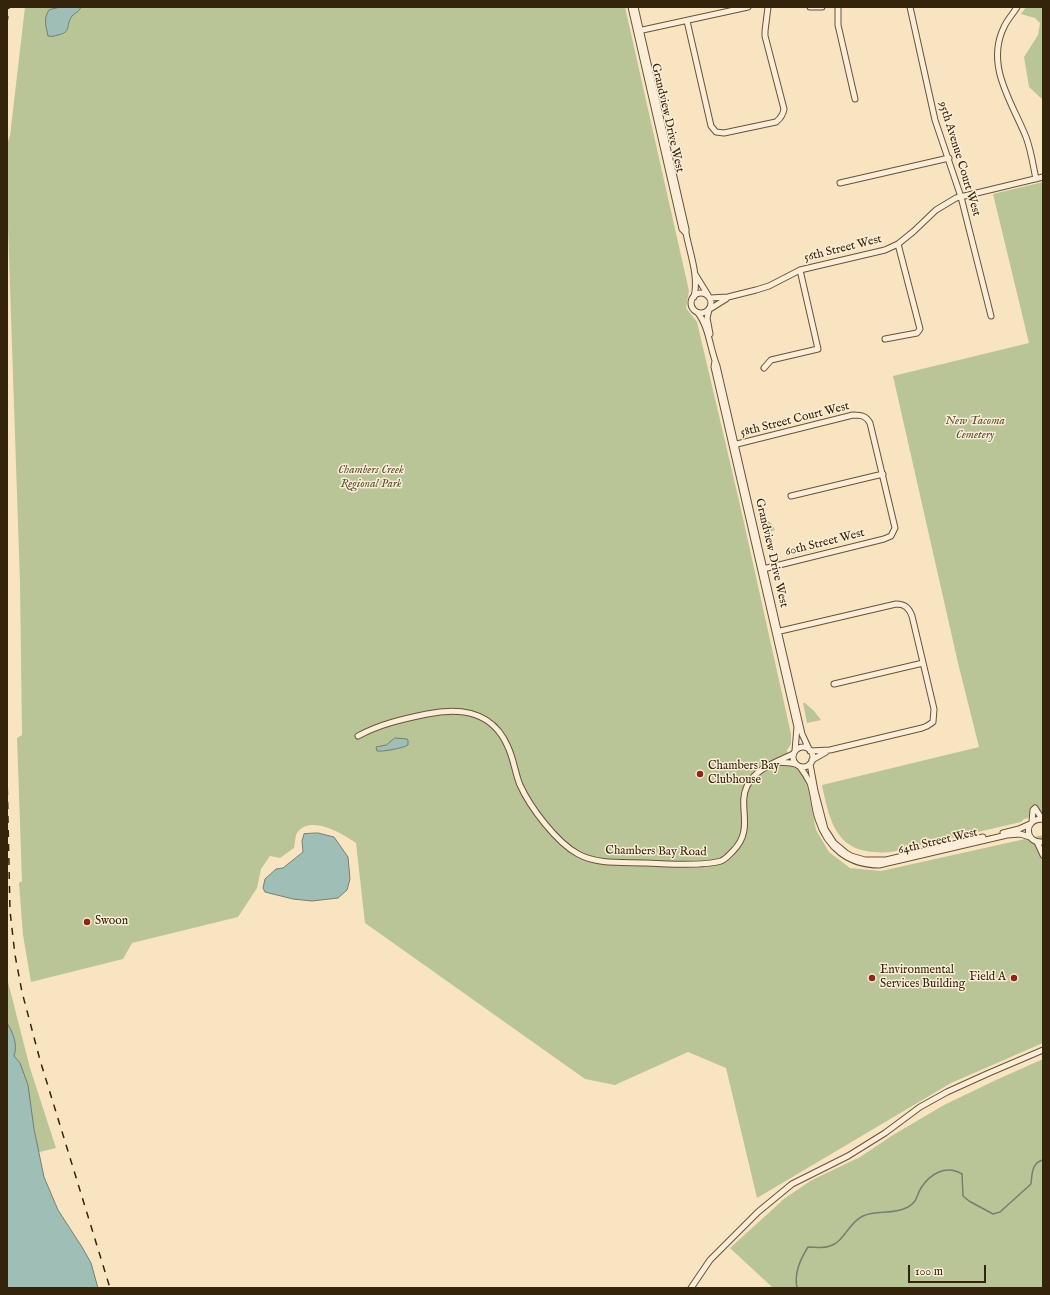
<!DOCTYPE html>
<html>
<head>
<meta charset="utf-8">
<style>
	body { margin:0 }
	#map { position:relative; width:1050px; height:1295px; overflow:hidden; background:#f9e4c1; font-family:"IM FELL English",serif }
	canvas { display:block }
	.frame { position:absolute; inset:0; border:8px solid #35240c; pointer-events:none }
	.scale { position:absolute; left:908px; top:1265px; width:78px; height:18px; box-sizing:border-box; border:2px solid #35240c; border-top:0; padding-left:5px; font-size:12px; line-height:14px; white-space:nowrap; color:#35240c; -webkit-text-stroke:3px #fbedd7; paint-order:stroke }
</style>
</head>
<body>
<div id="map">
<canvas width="1050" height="1295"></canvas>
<div class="frame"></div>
<div class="scale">100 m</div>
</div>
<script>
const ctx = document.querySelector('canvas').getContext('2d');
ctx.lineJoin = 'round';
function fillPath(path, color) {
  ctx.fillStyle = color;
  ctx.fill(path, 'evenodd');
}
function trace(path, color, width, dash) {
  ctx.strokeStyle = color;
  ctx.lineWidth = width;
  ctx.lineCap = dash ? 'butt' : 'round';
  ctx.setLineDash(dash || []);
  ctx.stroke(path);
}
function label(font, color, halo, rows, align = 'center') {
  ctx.font = font + ' "IM FELL English",serif';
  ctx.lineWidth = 3;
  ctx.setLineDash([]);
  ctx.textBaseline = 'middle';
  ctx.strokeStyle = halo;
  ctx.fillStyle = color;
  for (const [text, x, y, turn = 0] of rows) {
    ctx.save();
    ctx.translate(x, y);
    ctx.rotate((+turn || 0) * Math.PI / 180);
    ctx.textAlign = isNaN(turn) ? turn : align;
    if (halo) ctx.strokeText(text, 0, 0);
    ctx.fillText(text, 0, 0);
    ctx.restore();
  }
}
fillPath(new Path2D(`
	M 25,7 L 625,7 L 689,291 L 686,308 L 697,322 L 740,505 L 791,734 L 791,744 L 787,750 L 788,765 L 797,769 L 803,776 L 808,789 L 816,830 L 829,852 L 850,868 L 881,871 L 1043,835 L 1043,1043 L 951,1083 L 757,1198 L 726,1068 L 688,1052 L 615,1085 L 585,1079 L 365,923 L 356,843 C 343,834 310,814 297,833 C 295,837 295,844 294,848 L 280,858 L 270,856 L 261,869 L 257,888 L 238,917 L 132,943 L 123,959 L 31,982 L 23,935 L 19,883 L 22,881 L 17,738 L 22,735 L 20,583 L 7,198 L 7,144 L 10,136 Z
	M 1026,7 L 1043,7 L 1043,100 L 1029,87 L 1024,57 L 1038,35 L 1040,23 L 1035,18 L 1021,14 Z
	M 1043,182 L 1043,814 L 1024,819 L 1021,822 L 891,852 C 839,856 831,829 822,785 L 979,747 L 958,663 L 893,376 L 1029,343 L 993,194 Z
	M 758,513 L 772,524 L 775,530 L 763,534 Z
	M 803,703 L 805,703 L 814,711 L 821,720 L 807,723 Z
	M 7,978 L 30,1068 L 56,1148 L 11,1159 L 7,1135 Z
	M 1043,1059 L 1043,1288 L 773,1288 L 730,1248 L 785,1198 L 812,1180 L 860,1157 L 893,1135 L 944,1105 L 996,1080 Z`), '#b9c597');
const water = new Path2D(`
	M 61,7 L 81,7 C 79,12 75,13 72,16 C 65,26 72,32 58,35 C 54,36 52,37 48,36 C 46,26 43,19 49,10 Z
	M 395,738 L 407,739 L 408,740 L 408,745 C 404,748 382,752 377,751 L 376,747 L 386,745 Z
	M 318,833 L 334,837 L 348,857 L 350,879 L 347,890 L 338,898 L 312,901 L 293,899 L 265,892 L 263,888 L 265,879 L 276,869 L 283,868 L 303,852 L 302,841 L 304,834 Z
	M 7,1023 C 13,1032 18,1045 14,1056 L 20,1063 L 28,1085 L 34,1129 L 44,1177 L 58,1210 L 82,1247 L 91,1263 L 98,1288 L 7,1288 Z`);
fillPath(water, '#9ebeb6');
trace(water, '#748072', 1);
trace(new Path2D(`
	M 797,1288 C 794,1273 800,1260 808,1247 C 816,1247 823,1249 830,1246 C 844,1242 849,1222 863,1216 C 877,1210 894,1215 908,1207 C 918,1201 916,1196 921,1188 C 930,1174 946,1164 962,1174 L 963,1196 L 969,1201 L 993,1214 L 1000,1212 L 1031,1184 C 1032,1174 1032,1162 1043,1160`), '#748072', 1.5);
const minor = new Path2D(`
	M 631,7 L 682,229 L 686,233
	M 635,7 L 686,229 L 686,233 C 690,254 699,276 694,297
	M 810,7 L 822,7
	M 838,7 L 838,25 L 855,99
	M 910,7 L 935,120 L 961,197 L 991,316
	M 1017,7 C 1013,14 1007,20 1004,27 C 985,66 1012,102 1026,137 C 1031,150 1033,165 1036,179
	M 687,21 L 711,126 L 716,132 L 724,133 L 776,122 C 781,118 783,115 784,109 L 765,36 L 765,31 L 768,7
	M 638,31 L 748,7
	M 840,183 L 949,158
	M 695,274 L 708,295
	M691 303a10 10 0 1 1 20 0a10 10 0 1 1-20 0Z
	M 710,298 L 728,297 L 756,290 L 769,286 L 800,270 L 885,250 L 898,244 L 914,231 L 936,210 L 956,198 L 1043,177
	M 710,309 L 726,299
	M 709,310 L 707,318 L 710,334
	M 698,313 C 709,327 710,349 717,366 L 802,734 L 809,749
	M 885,339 L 917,333 L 920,329 L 898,244
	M 715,361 L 714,367 L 797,727 L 795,751
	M 764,368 L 771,360 L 818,349 L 800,270
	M 733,445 L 853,415 C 862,415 866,416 870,423 L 895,528 L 891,536 L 884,539 L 763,569
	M 791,496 L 883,474
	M 776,632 L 896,604 C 905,604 909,608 912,616 L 934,709 L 933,722 L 927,726 L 922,728 L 830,750 L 810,751
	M 834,684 L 923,663
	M 358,736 C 380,724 403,719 427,714 C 462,707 493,712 508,747 C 514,760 515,773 520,785 C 530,807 556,842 578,854 C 598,865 624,862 646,863 C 664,864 705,866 721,861 C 726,859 729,855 733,851 C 755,829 737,807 747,786 C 757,767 777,762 793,754
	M793 757a10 10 0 1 1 20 0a10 10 0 1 1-20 0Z
	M 812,760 L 826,752
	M 776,762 L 791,763 L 795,764
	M 810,764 L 815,791 L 825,829 L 834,843 L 846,853 L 851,856 L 865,860 L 886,860 L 983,837
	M 800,767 C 804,772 807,777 810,783 C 814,795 814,807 818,819 C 827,848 849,865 879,865 L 1007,835 L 1020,834 L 1030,837
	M 1043,819 C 1023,818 1024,844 1043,842
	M 1032,822 L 1033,810 L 1035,808 L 1042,819
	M 1003,833 L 1019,829 L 1030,824
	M 1037,842 L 1043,855
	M 691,1288 L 710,1260 L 758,1212 L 792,1184 L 848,1156 L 885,1133 L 920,1107 L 947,1092 L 989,1073 L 1043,1050`);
trace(minor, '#665439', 7);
trace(minor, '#fbedd7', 5);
trace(new Path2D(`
	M 7,23 L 9,7
	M 7,774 L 10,911 L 15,955 L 22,992 L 40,1060 L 110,1288`), '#35240c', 1.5, [7, 7]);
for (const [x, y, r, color] of [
	[700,774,4,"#8f2418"],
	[87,922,4,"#8f2418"],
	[872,978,4,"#8f2418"],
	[1014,978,4,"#8f2418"]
]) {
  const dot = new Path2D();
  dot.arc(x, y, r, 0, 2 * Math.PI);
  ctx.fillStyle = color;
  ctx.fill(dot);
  trace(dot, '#fbedd7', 1.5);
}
label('12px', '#35240c', '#fbedd7', [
	["Grandview Drive West",667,118,77],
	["95th Avenue Court West",959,159,73],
	["56th Street West",843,249,-14],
	["58th Street Court West",795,420,-14],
	["60th Street West",825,543,-14],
	["Grandview Drive West",771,553,77],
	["64th Street West",938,842,-13],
	["Chambers Bay Road",656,852,1]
]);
label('italic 12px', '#5d5436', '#fbedd7', [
	["New Tacoma",975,422],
	["Cemetery",975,436],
	["Chambers Creek",371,471],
	["Regional Park",371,485]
]);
label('12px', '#35240c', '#fbedd7', [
	["Chambers Bay",708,767],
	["Clubhouse",708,781],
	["Swoon",95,922],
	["Environmental",880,971],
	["Services Building",880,985],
	["Field A",1006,978,"right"]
], 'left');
</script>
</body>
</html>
